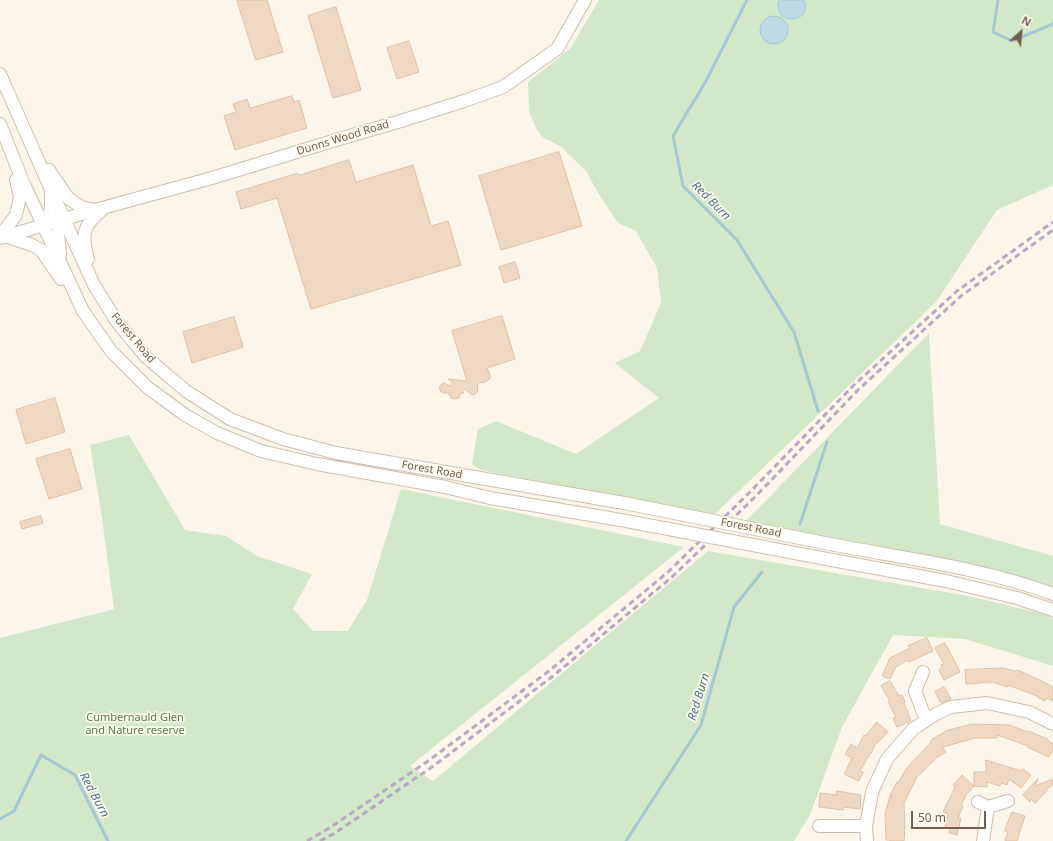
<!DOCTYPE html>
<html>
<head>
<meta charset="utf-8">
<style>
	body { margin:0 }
	#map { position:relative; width:1053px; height:841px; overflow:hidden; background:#fbf6e9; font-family:"Noto Sans",sans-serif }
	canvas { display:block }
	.north { position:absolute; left:1001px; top:12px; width:40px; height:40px; -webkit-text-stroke:3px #fefaef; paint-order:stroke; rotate:27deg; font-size:11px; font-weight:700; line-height:16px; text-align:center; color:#745f4e }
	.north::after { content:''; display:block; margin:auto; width:14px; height:18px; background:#745f4e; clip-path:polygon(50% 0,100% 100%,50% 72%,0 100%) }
	.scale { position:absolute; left:911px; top:811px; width:75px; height:18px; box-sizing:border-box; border:2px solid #745f4e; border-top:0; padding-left:5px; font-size:12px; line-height:14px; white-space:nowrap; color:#745f4e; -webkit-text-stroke:3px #fefaef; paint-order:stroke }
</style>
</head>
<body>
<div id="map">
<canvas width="1053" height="841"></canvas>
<div class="north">N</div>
<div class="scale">50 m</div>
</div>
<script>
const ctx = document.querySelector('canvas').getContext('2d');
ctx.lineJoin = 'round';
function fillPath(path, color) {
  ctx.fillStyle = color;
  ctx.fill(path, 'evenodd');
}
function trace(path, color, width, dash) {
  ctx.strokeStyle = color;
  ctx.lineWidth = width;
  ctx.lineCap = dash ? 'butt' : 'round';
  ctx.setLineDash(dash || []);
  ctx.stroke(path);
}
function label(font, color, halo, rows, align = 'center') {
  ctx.font = font + ' "Noto Sans",sans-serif';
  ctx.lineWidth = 3.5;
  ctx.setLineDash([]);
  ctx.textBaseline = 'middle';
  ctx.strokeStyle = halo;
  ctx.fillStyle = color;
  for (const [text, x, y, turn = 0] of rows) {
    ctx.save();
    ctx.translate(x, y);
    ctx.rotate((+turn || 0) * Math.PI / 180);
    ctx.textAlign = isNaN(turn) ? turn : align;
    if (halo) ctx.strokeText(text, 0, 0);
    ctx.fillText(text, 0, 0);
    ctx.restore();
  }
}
fillPath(new Path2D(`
	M 599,0 L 1053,0 L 1053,185 L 997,210 L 936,302 L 714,515 L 481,470 L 472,464 L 478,429 L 496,421 L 576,454 L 659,398 L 615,363 L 640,351 L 661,303 L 657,268 L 636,231 L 618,223 L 600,196 L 586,171 L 560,146 L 542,137 L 536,128 L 529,111 L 528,82 L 570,49 Z
	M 929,333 L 940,524 L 1053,556 L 1053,589 L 745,522 Z
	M 129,435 L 185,530 L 226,536 L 257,556 L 312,574 L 293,609 L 313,631 L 348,631 L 367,600 L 401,489 L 684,547 L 410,766 L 433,781 L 708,551 L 968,596 L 1047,615 L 1053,619 L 1053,666 L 965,639 L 893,635 L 842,727 L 810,815 L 794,841 L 0,841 L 0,638 L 114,609 L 102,518 L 90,445 Z`), '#d2e8c8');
const water = new Path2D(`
	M 779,0 L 804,0 C 813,25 771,26 779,0 Z
	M760 30a14 14 0 1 1 28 0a14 14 0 1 1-28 0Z`);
fillPath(water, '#bedae4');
trace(water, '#a5c8d5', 1);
trace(new Path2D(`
	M 747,0 L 706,81 L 673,136 L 683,186 L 737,240 L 794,332 L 818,411
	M 998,0 L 993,32 L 1012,41 L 1053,24
	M 800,524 L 827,442
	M 0,819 L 14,811 L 41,755 L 75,775 L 108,841
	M 626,841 L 701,725 L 734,607 L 762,572`), '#a5c8d5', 3);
const building = new Path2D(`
	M 237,0 L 267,0 L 283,52 L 256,60 Z
	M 336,7 L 361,90 L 333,98 L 308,16 Z
	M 409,41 L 419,72 L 397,79 L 387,48 Z
	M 292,96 L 294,102 L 299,100 L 307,128 L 235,150 L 224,116 L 236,112 L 233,104 L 247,99 L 250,108 Z
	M 559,152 L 582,226 L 501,250 L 479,176 Z
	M 349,160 L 356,182 L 413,165 L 431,226 L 448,221 L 461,265 L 311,309 L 277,198 L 241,209 L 236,192 L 298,173 L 299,175 Z
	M 515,262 L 520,278 L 504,283 L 499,267 Z
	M 502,316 L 515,359 L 487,368 L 490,375 L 490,378 L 486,382 L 477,383 L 478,391 L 474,395 L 471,394 L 464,389 L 462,392 L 464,393 L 461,393 L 459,398 L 454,399 L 451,398 L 448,393 L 444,393 L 441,392 L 439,387 L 441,385 L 444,383 L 450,386 L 453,382 L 448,379 L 467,381 L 452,331 Z
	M 234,317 L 243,347 L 192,363 L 183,332 Z
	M 55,398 L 65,432 L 26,444 L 16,410 Z
	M 70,449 L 82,489 L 49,499 L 36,459 Z
	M 41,516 L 43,523 L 22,529 L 20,522 Z
	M 927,638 L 933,651 L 909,662 L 908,660 L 896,667 L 890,679 L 882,676 L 890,658 L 910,648 L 908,646 Z
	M 945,643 L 954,660 L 960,672 L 944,680 L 939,670 L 942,668 L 941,665 L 944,664 L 935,648 Z
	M 1003,668 L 1016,671 L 1017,670 L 1042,681 L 1053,687 L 1053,701 L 1047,698 L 1045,701 L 1037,697 L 1037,696 L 1008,685 L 1008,687 L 992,682 L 966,684 L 965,670 Z
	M 890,681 L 899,696 L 902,695 L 905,702 L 904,703 L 911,721 L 897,727 L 893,718 L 896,717 L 888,702 L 890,701 L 881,686 Z
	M 944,687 L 951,699 L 941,703 L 935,692 Z
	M 877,722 L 888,732 L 875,745 L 871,753 L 871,752 L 860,771 L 863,772 L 859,781 L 844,774 L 852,758 L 845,754 L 851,744 L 857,748 L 864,735 L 865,736 Z
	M 972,724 L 1009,725 L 1028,732 L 1028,731 L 1048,739 L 1048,741 L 1053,744 L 1053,750 L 1049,757 L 1027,747 L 1028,746 L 997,735 L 997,738 L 975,738 L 943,747 L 946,752 L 936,758 L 917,777 L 904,803 L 905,827 L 904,841 L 890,841 L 890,840 L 886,840 L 885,814 L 890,796 L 893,797 L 890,795 L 897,782 L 898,783 L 906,769 L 931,742 L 931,740 L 946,731 Z
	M 986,760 L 1021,771 L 1023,769 L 1031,775 L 1021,788 L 1009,779 L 1007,785 L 1001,783 L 1000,786 L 987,782 L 987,787 L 974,786 L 966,795 L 961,805 L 963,806 L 958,818 L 961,818 L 957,835 L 949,833 L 950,829 L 945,827 L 948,814 L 943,812 L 955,787 L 953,785 L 962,775 L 974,786 L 974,772 L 986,772 Z
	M 1038,779 L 1035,786 L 1053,779 L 1053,784 L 1035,803 L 1031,799 L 1030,802 L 1023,795 Z
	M 837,791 L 861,795 L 860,809 L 843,807 L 843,810 L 819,807 L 820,793 L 836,795 Z
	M 1012,812 L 1025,816 L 1017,841 L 1005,841 L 1008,832 L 1005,831 Z`);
fillPath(building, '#efd9c2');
trace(building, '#e0c1a4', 1);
const minor = new Path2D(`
	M 0,74 L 64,219 L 94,285 L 117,322 L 146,357 L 186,391 L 230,419 L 283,439 L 336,453 L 624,503
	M 0,124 L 23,182 L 83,311 L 111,351 L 147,387 L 185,415 L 217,433 L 261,451 L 317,464 L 445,487 L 490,498 L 621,520
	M 49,170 L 68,198 L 81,207 L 95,210
	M 43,224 L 51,210 L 51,194
	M 0,234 L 8,226 L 16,215 L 20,197 L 16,180
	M 5,236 L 32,245 L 41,250 L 61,279
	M 0,238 L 95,210 L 212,178 L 336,140 L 401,121 L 464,101 L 503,87 L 557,49 L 585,0
	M 60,255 L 58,232 L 64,219
	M 88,259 C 81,234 83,225 103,209
	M 835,545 C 908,559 983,568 1053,594
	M 832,560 L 946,581 L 1017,598 L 1053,610
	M 923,672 L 915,691 L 926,720
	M 978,802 L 988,807 L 1008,801
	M 819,826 L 866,826
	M 867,841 L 866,826 L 872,792 L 887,759 L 913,729 L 936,714 L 951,707 L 987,703 L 1029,712 L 1053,724
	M 983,841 L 988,807`);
trace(minor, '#cdbfaf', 14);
trace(minor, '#fff', 12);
trace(new Path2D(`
	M 307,841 L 331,827 L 428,761 L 549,671 L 668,572 L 750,492 L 854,385 L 957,291 L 1053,222
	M 320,841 L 335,833 L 432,767 L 553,676 L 672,577 L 755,497 L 858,390 L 961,296 L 1053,230`), '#baa7c5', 3, [6, 4]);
const minorBridge = new Path2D(`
	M 624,503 L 835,545
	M 621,520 L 832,560`);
trace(minorBridge, '#cdbfaf', 14, []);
trace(minorBridge, '#fff', 12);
label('11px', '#745f4e', '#fefaef', [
	["Dunns Wood Road",343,138,-17],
	["Forest Road",133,338,50],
	["Forest Road",432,470,10],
	["Forest Road",751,528,11]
]);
label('11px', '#547e4a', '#fefaef', [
	["Cumbernauld Glen",135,718],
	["and Nature reserve",135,731]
]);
label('italic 12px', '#497585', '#fefaef', [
	["Red Burn",711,201,45],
	["Red Burn",699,697,-73],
	["Red Burn",94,795,62]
]);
</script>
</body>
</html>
